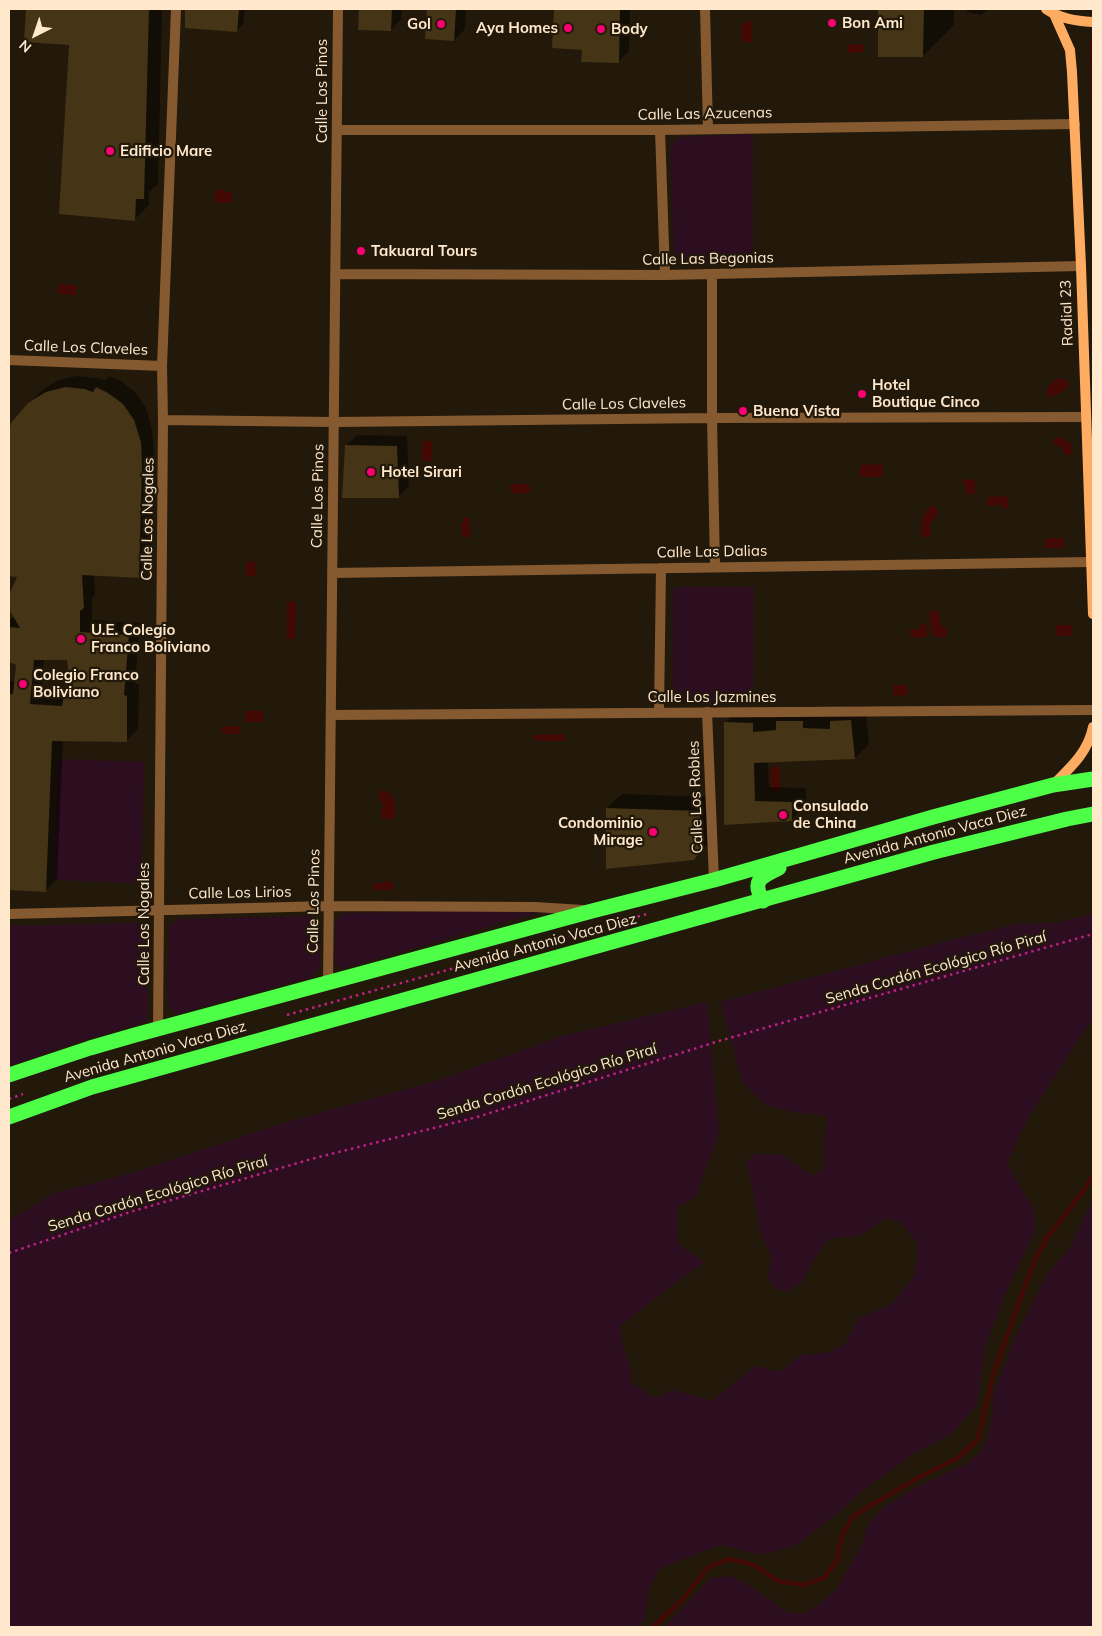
<!DOCTYPE html>
<html>
<head>
<meta charset="utf-8">
<style>
	body { margin:0 }
	#map { position:relative; width:1102px; height:1636px; overflow:hidden; background:#22190b; font-family:Mulish,sans-serif }
	canvas { display:block }
	.frame { position:absolute; inset:0; border:10px solid #ffe8cc; pointer-events:none }
	.north { position:absolute; left:10px; top:10px; width:50px; height:50px; -webkit-text-stroke:4px #22190b; paint-order:stroke; rotate:221deg; font-size:14px; font-weight:700; line-height:20px; text-align:center; color:#ffe8cc }
	.north::after { content:''; display:block; margin:auto; width:18px; height:22px; background:#ffe8cc; clip-path:polygon(50% 0,100% 100%,50% 72%,0 100%) }
</style>
</head>
<body>
<div id="map">
<canvas width="1102" height="1636"></canvas>
<div class="frame"></div>
<div class="north">N</div>
</div>
<script>
const ctx = document.querySelector('canvas').getContext('2d');
ctx.lineJoin = 'round';
function fillPath(path, color) {
  ctx.fillStyle = color;
  ctx.fill(path, 'evenodd');
}
function trace(path, color, width, dash) {
  ctx.strokeStyle = color;
  ctx.lineWidth = width;
  ctx.lineCap = dash ? 'butt' : 'round';
  ctx.setLineDash(dash || []);
  ctx.stroke(path);
}
function label(font, color, halo, rows, align = 'center') {
  ctx.font = font + ' Mulish,sans-serif';
  ctx.lineWidth = 4.5;
  ctx.setLineDash([]);
  ctx.textBaseline = 'middle';
  ctx.strokeStyle = halo;
  ctx.fillStyle = color;
  for (const [text, x, y, turn = 0] of rows) {
    ctx.save();
    ctx.translate(x, y);
    ctx.rotate((+turn || 0) * Math.PI / 180);
    ctx.textAlign = isNaN(turn) ? turn : align;
    if (halo) ctx.strokeText(text, 0, 0);
    ctx.fillText(text, 0, 0);
    ctx.restore();
  }
}
fillPath(new Path2D(`
	M 753,134 L 753,264 L 686,263 L 674,253 L 670,149 L 674,142 L 681,137 Z
	M 680,587 L 754,587 L 753,702 L 686,703 L 677,699 L 673,695 L 673,593 L 674,588 Z
	M 58,759 L 144,762 L 141,883 L 54,880 Z
	M 535,910 L 540,912 L 341,969 L 334,962 L 335,921 L 343,913 Z
	M 1092,914 L 1093,1018 L 1029,1116 L 1007,1163 L 1033,1208 L 1036,1229 L 1003,1299 L 985,1347 L 977,1405 L 950,1435 L 915,1453 L 866,1488 L 833,1517 L 795,1546 L 760,1555 L 721,1545 L 660,1568 L 648,1591 L 645,1619 L 635,1627 L 9,1627 L 9,1220 L 55,1193 L 132,1173 L 284,1123 L 439,1080 L 562,1036 L 707,1002 L 719,1132 L 696,1196 L 677,1207 L 678,1244 L 705,1263 C 674,1280 648,1306 620,1326 L 623,1348 L 631,1368 L 629,1381 L 655,1398 L 674,1390 L 712,1401 L 755,1366 L 780,1372 L 801,1355 L 831,1352 L 846,1343 L 859,1318 L 892,1304 L 915,1275 L 918,1244 L 901,1222 L 886,1218 L 860,1235 L 828,1239 L 816,1256 L 803,1281 L 788,1291 L 776,1289 L 768,1278 L 772,1257 L 761,1234 L 752,1185 L 746,1165 L 754,1154 L 780,1154 L 813,1176 L 824,1169 L 825,1139 L 828,1116 L 793,1112 L 766,1105 L 742,1082 L 721,1002 L 951,940 L 1017,924 L 1056,923 Z
	M 311,916 C 324,927 319,951 320,967 L 311,977 L 176,1014 L 168,1005 L 169,926 L 178,919 Z
	M 139,923 L 144,927 L 149,935 L 147,1021 L 65,1046 L 9,1066 L 9,926 Z
	M 1093,1203 L 1093,1627 L 665,1627 L 711,1578 L 729,1576 L 749,1585 L 786,1612 L 803,1614 L 820,1604 L 837,1589 L 863,1542 L 868,1525 L 882,1509 L 914,1488 L 967,1464 L 982,1451 L 989,1431 L 993,1414 L 993,1395 L 1018,1332 L 1046,1276 L 1072,1245 L 1087,1211 Z`), '#2d0d20');
fillPath(new Path2D(`
	M 748,19 L 753,25 L 752,27 L 752,42 L 742,42 L 741,26 Z
	M 863,44 L 864,52 L 848,53 L 847,45 Z
	M 220,188 L 223,191 L 232,192 L 232,203 L 215,203 L 214,192 Z
	M 58,284 L 77,285 L 77,295 L 57,294 Z
	M 1060,378 L 1066,379 L 1069,384 L 1068,388 L 1051,398 L 1046,394 C 1047,386 1052,381 1060,378 Z
	M 1057,436 L 1070,442 L 1073,449 L 1072,453 L 1068,456 L 1065,454 L 1060,446 L 1055,446 L 1052,442 Z
	M 422,441 L 432,441 L 432,461 L 422,461 Z
	M 882,464 L 883,477 L 860,477 L 860,465 Z
	M 964,479 L 975,480 L 975,494 L 966,494 L 966,488 L 962,483 Z
	M 516,483 L 529,485 L 530,492 L 525,494 L 513,493 L 509,487 Z
	M 1008,496 L 1009,508 L 1003,508 L 1002,505 L 987,506 L 987,497 Z
	M 931,506 L 934,506 L 939,512 L 930,525 L 931,535 L 925,538 L 921,534 C 921,523 922,513 931,506 Z
	M 464,517 L 469,517 L 471,534 L 468,537 L 463,537 L 462,535 L 461,522 L 464,522 Z
	M 1045,538 L 1064,538 L 1064,548 L 1045,548 Z
	M 255,561 L 256,576 L 246,576 L 246,562 Z
	M 287,601 L 296,602 L 295,639 L 287,639 Z
	M 930,611 L 939,611 L 940,622 L 943,627 L 947,627 L 946,638 L 935,637 L 930,631 Z
	M 920,624 L 926,624 L 927,637 L 911,638 L 910,630 L 920,629 Z
	M 1056,625 L 1072,625 L 1072,636 L 1057,636 Z
	M 893,685 L 907,685 L 908,695 L 893,696 Z
	M 245,711 L 263,711 L 263,722 L 245,722 Z
	M 224,726 L 239,726 L 240,734 L 223,734 L 221,731 Z
	M 564,734 L 565,741 L 540,741 L 533,739 L 532,735 Z
	M 770,767 L 780,767 L 781,791 L 771,791 Z
	M 383,790 C 396,794 396,805 395,816 L 391,820 L 383,819 C 378,814 381,812 383,806 L 378,794 Z
	M 387,881 L 391,882 L 394,885 L 393,890 L 374,890 L 372,886 L 374,883 L 382,883 Z`), '#420904');
fillPath(new Path2D(`
	M 27,9 L 162,9 L 158,184 L 149,192 L 149,205 L 135,219 L 70,44 L 25,41 Z
	M 186,9 L 245,9 L 243,24 L 236,31 L 186,27 Z
	M 360,9 L 402,9 L 401,19 L 391,30 L 360,29 Z
	M 428,9 L 466,9 L 465,29 L 454,40 L 426,38 Z
	M 555,9 L 630,9 L 629,51 L 618,62 L 583,48 L 553,47 Z
	M 879,9 L 954,9 L 954,25 L 923,56 L 879,56 Z
	M 967,9 L 988,9 L 981,15 L 967,12 Z
	M 77,376 L 97,378 L 105,380 L 109,376 L 121,381 L 135,392 L 146,408 L 152,430 L 154,451 L 151,564 L 139,576 L 94,574 L 95,595 L 92,598 L 92,620 L 140,623 L 135,684 L 139,684 L 138,729 L 126,741 L 63,740 L 57,879 L 45,891 L 9,889 L 9,681 L 15,682 L 17,664 L 9,661 L 9,621 L 14,616 L 9,606 L 9,598 L 19,576 L 9,575 L 9,436 L 12,424 L 41,391 L 59,380 ZM 44,659 L 69,659 L 71,686 L 66,691 L 65,694 L 41,692 Z
	M 357,435 L 407,436 L 409,486 L 398,497 L 346,446 Z
	M 817,706 L 817,714 L 846,707 L 865,706 L 869,744 L 855,758 L 768,761 L 769,787 L 806,788 L 806,805 L 791,820 L 726,824 L 725,723 L 740,708 L 767,709 L 767,718 L 782,717 L 792,707 Z
	M 622,794 L 714,797 L 708,844 L 693,859 L 607,808 Z`), '#0007');
trace(new Path2D(`
	M 1092,41 L 1093,99
	M 653,1627 L 683,1599 L 708,1567 L 729,1559 L 754,1565 L 778,1581 L 805,1585 L 825,1577 L 837,1560 L 841,1538 L 853,1516 L 921,1476 L 958,1458 L 978,1439 L 993,1375 L 1031,1269 L 1046,1239 L 1081,1194 L 1093,1176`), '#420904', 4.5);
fillPath(new Path2D(`
	M 26,9 L 149,9 L 144,199 L 136,199 L 135,221 L 59,214 L 69,45 L 24,42 Z
	M 185,9 L 239,9 L 237,32 L 185,28 Z
	M 359,9 L 392,9 L 391,31 L 358,30 Z
	M 427,9 L 456,9 L 454,41 L 425,39 Z
	M 554,9 L 620,9 L 619,63 L 581,62 L 582,50 L 552,48 Z
	M 878,9 L 924,9 L 923,57 L 878,57 Z
	M 65,387 L 85,389 L 93,392 L 96,387 L 108,393 L 123,404 L 134,420 L 141,442 L 142,464 L 139,578 L 82,575 L 84,608 L 80,611 L 80,632 L 129,635 L 124,695 L 127,696 L 127,742 L 52,741 L 46,892 L 9,890 L 9,694 L 13,694 L 16,665 L 9,662 L 9,627 L 20,628 L 9,609 L 9,595 L 17,577 L 9,576 L 9,431 L 11,423 L 28,403 L 46,392 ZM 34,660 L 67,660 L 71,691 L 65,690 L 62,706 L 30,704 Z
	M 345,445 L 397,446 L 399,498 L 342,498 Z
	M 851,720 L 855,759 L 754,763 L 755,801 L 792,802 L 792,821 L 724,825 L 724,722 L 753,723 L 753,732 L 776,730 L 776,721 L 803,721 L 803,728 L 830,729 L 830,721 Z
	M 606,808 L 700,811 L 700,852 L 694,860 L 606,869 Z`), '#453415');
trace(new Path2D(`
	M 287,1015 L 647,914
	M 9,1099 L 23,1094
	M 9,1253 L 130,1212 L 315,1158 L 477,1117 L 719,1041 L 1093,934`), '#be2182', 2.5, [2.5, 4]);
trace(new Path2D(`
	M 705,9 L 708,129
	M 337,130 L 660,130 L 1075,124
	M 660,130 L 665,275
	M 335,274 L 665,275 L 1081,266
	M 712,274 L 712,418 L 715,567
	M 9,360 L 162,366
	M 163,420 L 334,422 L 712,418 L 1085,417
	M 332,573 L 1091,562
	M 659,712 L 661,568
	M 707,712 L 714,880
	M 331,715 L 1093,710
	M 9,914 L 329,906 L 535,907 L 583,910
	M 328,983 L 338,9
	M 158,1030 L 163,420 L 162,366 L 176,9`), '#865a31', 10);
trace(new Path2D(`
	M 1046,9 C 1061,19 1076,21 1093,22
	M 1054,14 L 1070,50 L 1072,72 L 1081,266 L 1093,614
	M 1054,784 C 1071,767 1088,752 1093,727`), '#ffac63', 10);
trace(new Path2D(`
	M 763,901 C 751,880 761,877 779,868
	M 9,1075 L 90,1048 L 135,1035 L 592,911 L 714,880 L 933,817 L 1053,785 L 1093,779
	M 9,1117 L 92,1087 L 934,852 L 1067,819 L 1093,814`), '#4eff47', 15);
for (const [x, y, r, color] of [
	[832,23,5,"#f70072"],
	[441,24,5,"#f70072"],
	[568,28,5,"#f70072"],
	[601,29,5,"#f70072"],
	[110,151,5,"#f70072"],
	[361,251,5,"#f70072"],
	[862,394,5,"#f70072"],
	[743,411,5,"#f70072"],
	[371,472,5,"#f70072"],
	[81,639,5,"#f70072"],
	[23,684,5,"#f70072"],
	[783,815,5,"#f70072"],
	[653,832,5,"#f70072"]
]) {
  const dot = new Path2D();
  dot.arc(x, y, r, 0, 2 * Math.PI);
  ctx.fillStyle = color;
  ctx.fill(dot);
  trace(dot, '#22190b', 2);
}
label('bold 15px', '#ffe8cc', '#22190b', [
	["Bon Ami",842,23],
	["Gol",431,24,"right"],
	["Aya Homes",558,28,"right"],
	["Body",611,29],
	["Edificio Mare",120,151],
	["Takuaral Tours",371,251],
	["Hotel",872,385],
	["Boutique Cinco",872,402],
	["Buena Vista",753,411],
	["Hotel Sirari",381,472],
	["U.E. Colegio",91,630],
	["Franco Boliviano",91,647],
	["Colegio Franco",33,675],
	["Boliviano",33,692],
	["Consulado",793,806],
	["de China",793,823],
	["Condominio",643,823,"right"],
	["Mirage",643,840,"right"]
], 'left');
label('15px', '#ffe8cc', '#22190b', [
	["Calle Los Pinos",322,91,-90],
	["Calle Las Azucenas",705,114,-1],
	["Calle Las Begonias",708,259,-1],
	["Radial 23",1067,313,-92],
	["Calle Los Claveles",86,348,2],
	["Calle Los Claveles",624,404,-1],
	["Calle Los Pinos",318,496,-89],
	["Calle Los Nogales",148,519,-89],
	["Calle Las Dalias",712,552,-1],
	["Calle Los Jazmines",712,697],
	["Calle Los Robles",696,797,-92],
	["Avenida Antonio Vaca Diez",935,835,-15],
	["Calle Los Lirios",240,893,-1],
	["Calle Los Pinos",314,901,-89],
	["Calle Los Nogales",144,924,-90],
	["Avenida Antonio Vaca Diez",545,943,-15],
	["Senda Cordón Ecológico Río Piraí",936,968,-16],
	["Avenida Antonio Vaca Diez",155,1052,-16],
	["Senda Cordón Ecológico Río Piraí",547,1082,-17],
	["Senda Cordón Ecológico Río Piraí",158,1194,-17]
]);
</script>
</body>
</html>
